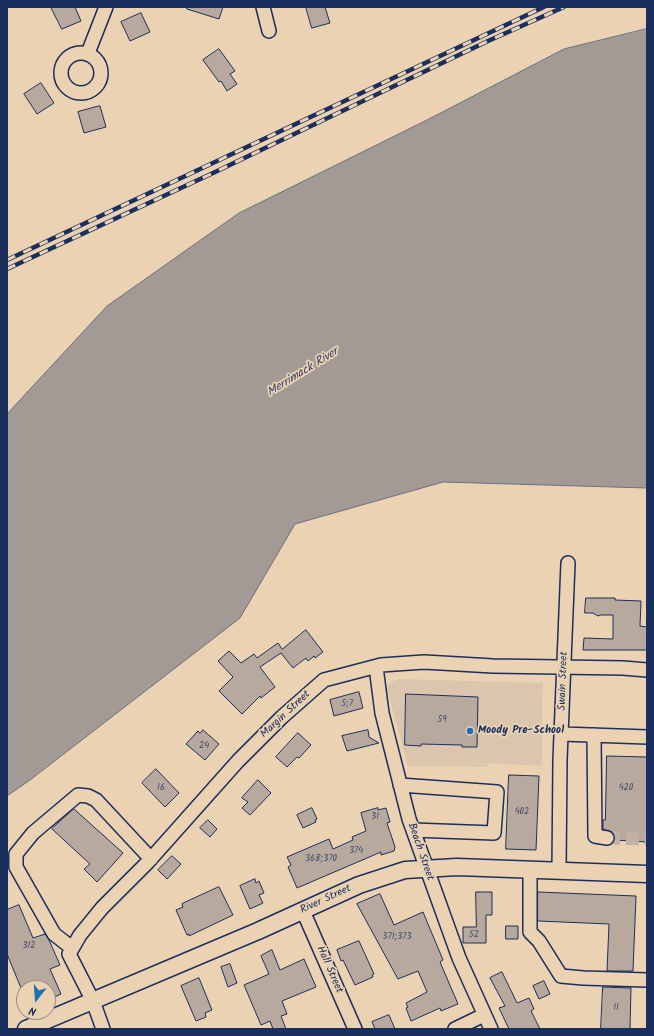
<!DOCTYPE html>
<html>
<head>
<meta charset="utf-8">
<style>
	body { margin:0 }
	#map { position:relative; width:654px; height:1036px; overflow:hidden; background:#ead2b3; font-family:Kalam,sans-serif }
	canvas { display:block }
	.frame { position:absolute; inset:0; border:8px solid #1b2f5e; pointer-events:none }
	.north { position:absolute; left:16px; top:980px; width:40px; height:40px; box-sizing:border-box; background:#ead2b3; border:1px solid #979191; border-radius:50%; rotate:197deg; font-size:11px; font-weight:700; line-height:16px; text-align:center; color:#1b2f5e }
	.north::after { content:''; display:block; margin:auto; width:14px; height:18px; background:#1f6fb2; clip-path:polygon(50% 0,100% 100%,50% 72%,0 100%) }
</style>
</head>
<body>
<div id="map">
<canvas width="654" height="1036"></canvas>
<div class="frame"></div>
<div class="north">N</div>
</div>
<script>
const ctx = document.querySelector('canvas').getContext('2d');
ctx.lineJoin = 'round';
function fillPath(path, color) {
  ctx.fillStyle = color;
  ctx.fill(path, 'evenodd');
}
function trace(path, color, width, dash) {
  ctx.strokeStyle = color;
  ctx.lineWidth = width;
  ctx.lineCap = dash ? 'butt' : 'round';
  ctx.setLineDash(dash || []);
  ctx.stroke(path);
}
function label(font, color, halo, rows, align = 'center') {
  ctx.font = font + ' Kalam,sans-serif';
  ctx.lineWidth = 3.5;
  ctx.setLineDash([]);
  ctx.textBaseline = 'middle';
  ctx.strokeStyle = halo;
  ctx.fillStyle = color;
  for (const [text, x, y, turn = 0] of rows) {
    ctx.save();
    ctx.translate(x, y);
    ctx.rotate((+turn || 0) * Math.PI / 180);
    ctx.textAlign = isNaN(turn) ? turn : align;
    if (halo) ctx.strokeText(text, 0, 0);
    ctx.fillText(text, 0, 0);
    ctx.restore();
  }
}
fillPath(new Path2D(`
	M 399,679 L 543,683 L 542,766 L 488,763 L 487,767 L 408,766 L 387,689 L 388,685 L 391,682 Z`), '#dbc6ad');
const water = new Path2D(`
	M 647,29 L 647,488 L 443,482 L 295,524 L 240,618 L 30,780 L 7,796 L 7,414 L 107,306 L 239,213 L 427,120 L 564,49 Z`);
fillPath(water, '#a39a96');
trace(water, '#6d6f80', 1);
const building = new Path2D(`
	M 51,7 L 75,7 L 81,21 L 62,29 Z
	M 187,7 L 223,7 L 219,19 L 187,9 Z
	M 306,7 L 325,7 L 330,23 L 312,28 Z
	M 141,13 L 150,32 L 130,41 L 121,22 Z
	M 219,49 L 235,71 L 230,74 L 237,84 L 227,91 L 221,81 L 219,82 L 203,60 Z
	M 41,83 L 54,103 L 37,114 L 24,94 Z
	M 100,106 L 106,127 L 84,133 L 78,112 Z
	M 586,598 L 615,598 L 615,600 L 641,601 L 640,626 L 647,627 L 647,650 L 583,650 L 584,638 L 613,639 L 613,615 L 601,615 L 598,616 L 593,613 L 585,613 Z
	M 306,630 L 323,652 L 315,658 L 314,656 L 308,661 L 306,658 L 293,668 L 281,653 L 260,667 L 275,687 L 261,698 L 260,696 L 242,714 L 219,691 L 233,677 L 218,661 L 229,651 L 241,663 L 254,654 L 257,658 L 278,643 L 282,649 Z
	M 359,692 L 363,708 L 334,716 L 330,700 Z
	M 406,694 L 478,697 L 477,747 L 462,747 L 462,745 L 421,744 L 421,746 L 405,745 Z
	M 203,730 L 219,744 L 205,760 L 186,744 L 198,731 L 200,733 Z
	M 368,730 L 369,737 L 379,743 L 347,751 L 342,736 Z
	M 298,733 L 311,745 L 299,758 L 297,757 L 287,767 L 276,757 Z
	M 607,756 L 647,757 L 647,842 L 614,840 L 615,836 L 612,832 L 603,829 L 603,820 L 605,820 Z
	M 156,769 L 179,793 L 165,807 L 142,783 Z
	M 509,775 L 539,776 L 536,850 L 506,849 Z
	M 258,780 L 271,793 L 250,815 L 242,808 L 248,802 L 242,798 Z
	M 312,808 L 317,819 L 315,820 L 316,822 L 303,828 L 297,815 Z
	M 378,808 L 378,810 L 386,808 L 390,822 L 387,823 L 395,847 L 394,851 L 381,855 L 381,852 L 297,888 L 288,867 L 291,865 L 287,857 L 329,839 L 333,849 L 353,840 L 352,837 L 366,831 L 361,813 Z
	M 74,809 L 123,853 L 97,882 L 84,869 L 90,864 L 52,829 Z
	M 208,820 L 217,829 L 210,837 L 200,828 Z
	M 172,856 L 181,864 L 167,879 L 158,870 Z
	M 255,879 L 256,883 L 259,881 L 264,893 L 259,895 L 263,903 L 250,909 L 240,886 Z
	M 219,887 L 233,915 L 189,936 L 189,934 L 187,935 L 176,910 L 183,907 L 182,904 Z
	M 476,892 L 492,892 L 492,915 L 486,915 L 486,943 L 463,943 L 463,927 L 476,927 Z
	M 538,892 L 636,896 L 633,971 L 607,971 L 609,924 L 538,921 Z
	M 380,894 L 394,925 L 423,912 L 443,960 L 440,962 L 458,1004 L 441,1011 L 440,1008 L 411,1021 L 406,1008 L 408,1007 L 406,1003 L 427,992 L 418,971 L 398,979 L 357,904 Z
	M 19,905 L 33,938 L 45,934 L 49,940 L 60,965 L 50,969 L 61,994 L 48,1000 L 48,988 L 21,988 L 7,954 L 7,910 Z
	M 506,926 L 518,926 L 518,939 L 506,939 Z
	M 359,941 L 374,974 L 372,975 L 373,977 L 355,985 L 343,960 L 341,961 L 337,950 Z
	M 272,950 L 280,970 L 304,959 L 316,987 L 282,1001 L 287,1014 L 281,1016 L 286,1029 L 273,1029 L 270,1021 L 261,1025 L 244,985 L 269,974 L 261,956 Z
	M 230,964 L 237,983 L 228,987 L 221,967 Z
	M 502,972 L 517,1003 L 529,998 L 534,1009 L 531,1011 L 540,1029 L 509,1029 L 499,1008 L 505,1006 L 490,978 Z
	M 199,978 L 212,1010 L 205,1013 L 206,1017 L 196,1021 L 181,986 Z
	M 544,981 L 550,994 L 539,999 L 533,986 Z
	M 603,987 L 631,988 L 630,1029 L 601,1029 Z
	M 389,1015 L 395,1029 L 375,1029 L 372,1022 Z`);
fillPath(building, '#b7a99e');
trace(building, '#1b2f5e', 1);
trace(new Path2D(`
	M 607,838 L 647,839`), '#c1b1a2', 13, [13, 6]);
const minor = new Path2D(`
	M 263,7 L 269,31
	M61 73a20 20 0 1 1 40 0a20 20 0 1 1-40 0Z
	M 88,53 L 106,7
	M 376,667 L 382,713 L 409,819 L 459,958 L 491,1029
	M 562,734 L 647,737
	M 594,735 L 595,836 L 607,838
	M 400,785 L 497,792 L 494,833 L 413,830
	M 530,870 L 530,932 L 539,941 L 561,976 L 583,978 L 647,980
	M 559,871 L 560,760 L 568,563
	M 303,911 L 355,1029
	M 72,948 L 54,934 L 16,867 L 16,854 L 33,833 L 78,795 L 88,796 L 96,800 L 151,859
	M 103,1029 L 93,1001 L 69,954 L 80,935 L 102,908 L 148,862 L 238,761 L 282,717 L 324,680 L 381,665 L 424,662 L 493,666 L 623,668 L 647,670
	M 455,1029 L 484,1015`);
const major = new Path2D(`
	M 26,1029 L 258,931 L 359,885 L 405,870 L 457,867 L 647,874`);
trace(minor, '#1b2f5e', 16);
trace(major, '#1b2f5e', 19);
trace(minor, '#ead2b3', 13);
trace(major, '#ead2b3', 16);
const rail = new Path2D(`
	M 7,260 L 544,7
	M 7,269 L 211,174 L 488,41 L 564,7`);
trace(rail, '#1b2f5e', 4.5);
trace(rail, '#ead2b3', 3, [9]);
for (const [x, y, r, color] of [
	[470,731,4,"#1f6fb2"]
]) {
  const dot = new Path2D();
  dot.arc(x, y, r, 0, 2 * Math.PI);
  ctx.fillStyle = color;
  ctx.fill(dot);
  trace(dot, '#ead2b3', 1.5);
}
label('9px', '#424e6e', null, [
	["5;7",347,704],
	["59",442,720],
	["24",204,746],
	["16",161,788],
	["420",626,788],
	["402",522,812],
	["31",375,817],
	["374",356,851],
	["368;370",321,859],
	["52",474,935],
	["371;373",397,937],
	["312",29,946],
	["11",616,1008]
]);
label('11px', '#1b2f5e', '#ead2b3', [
	["Swain Street",564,681,-88],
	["Margin Street",286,715,-43],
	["Beach Street",420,852,71],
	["River Street",326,900,-25],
	["Hall Street",329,970,66]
]);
label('bold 11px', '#1b2f5e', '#ead2b3', [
	["Moody Pre-School",478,731]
], 'left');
label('italic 12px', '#364469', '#ead2b3', [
	["Merrimack River",303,373,-32]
]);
</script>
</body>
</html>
